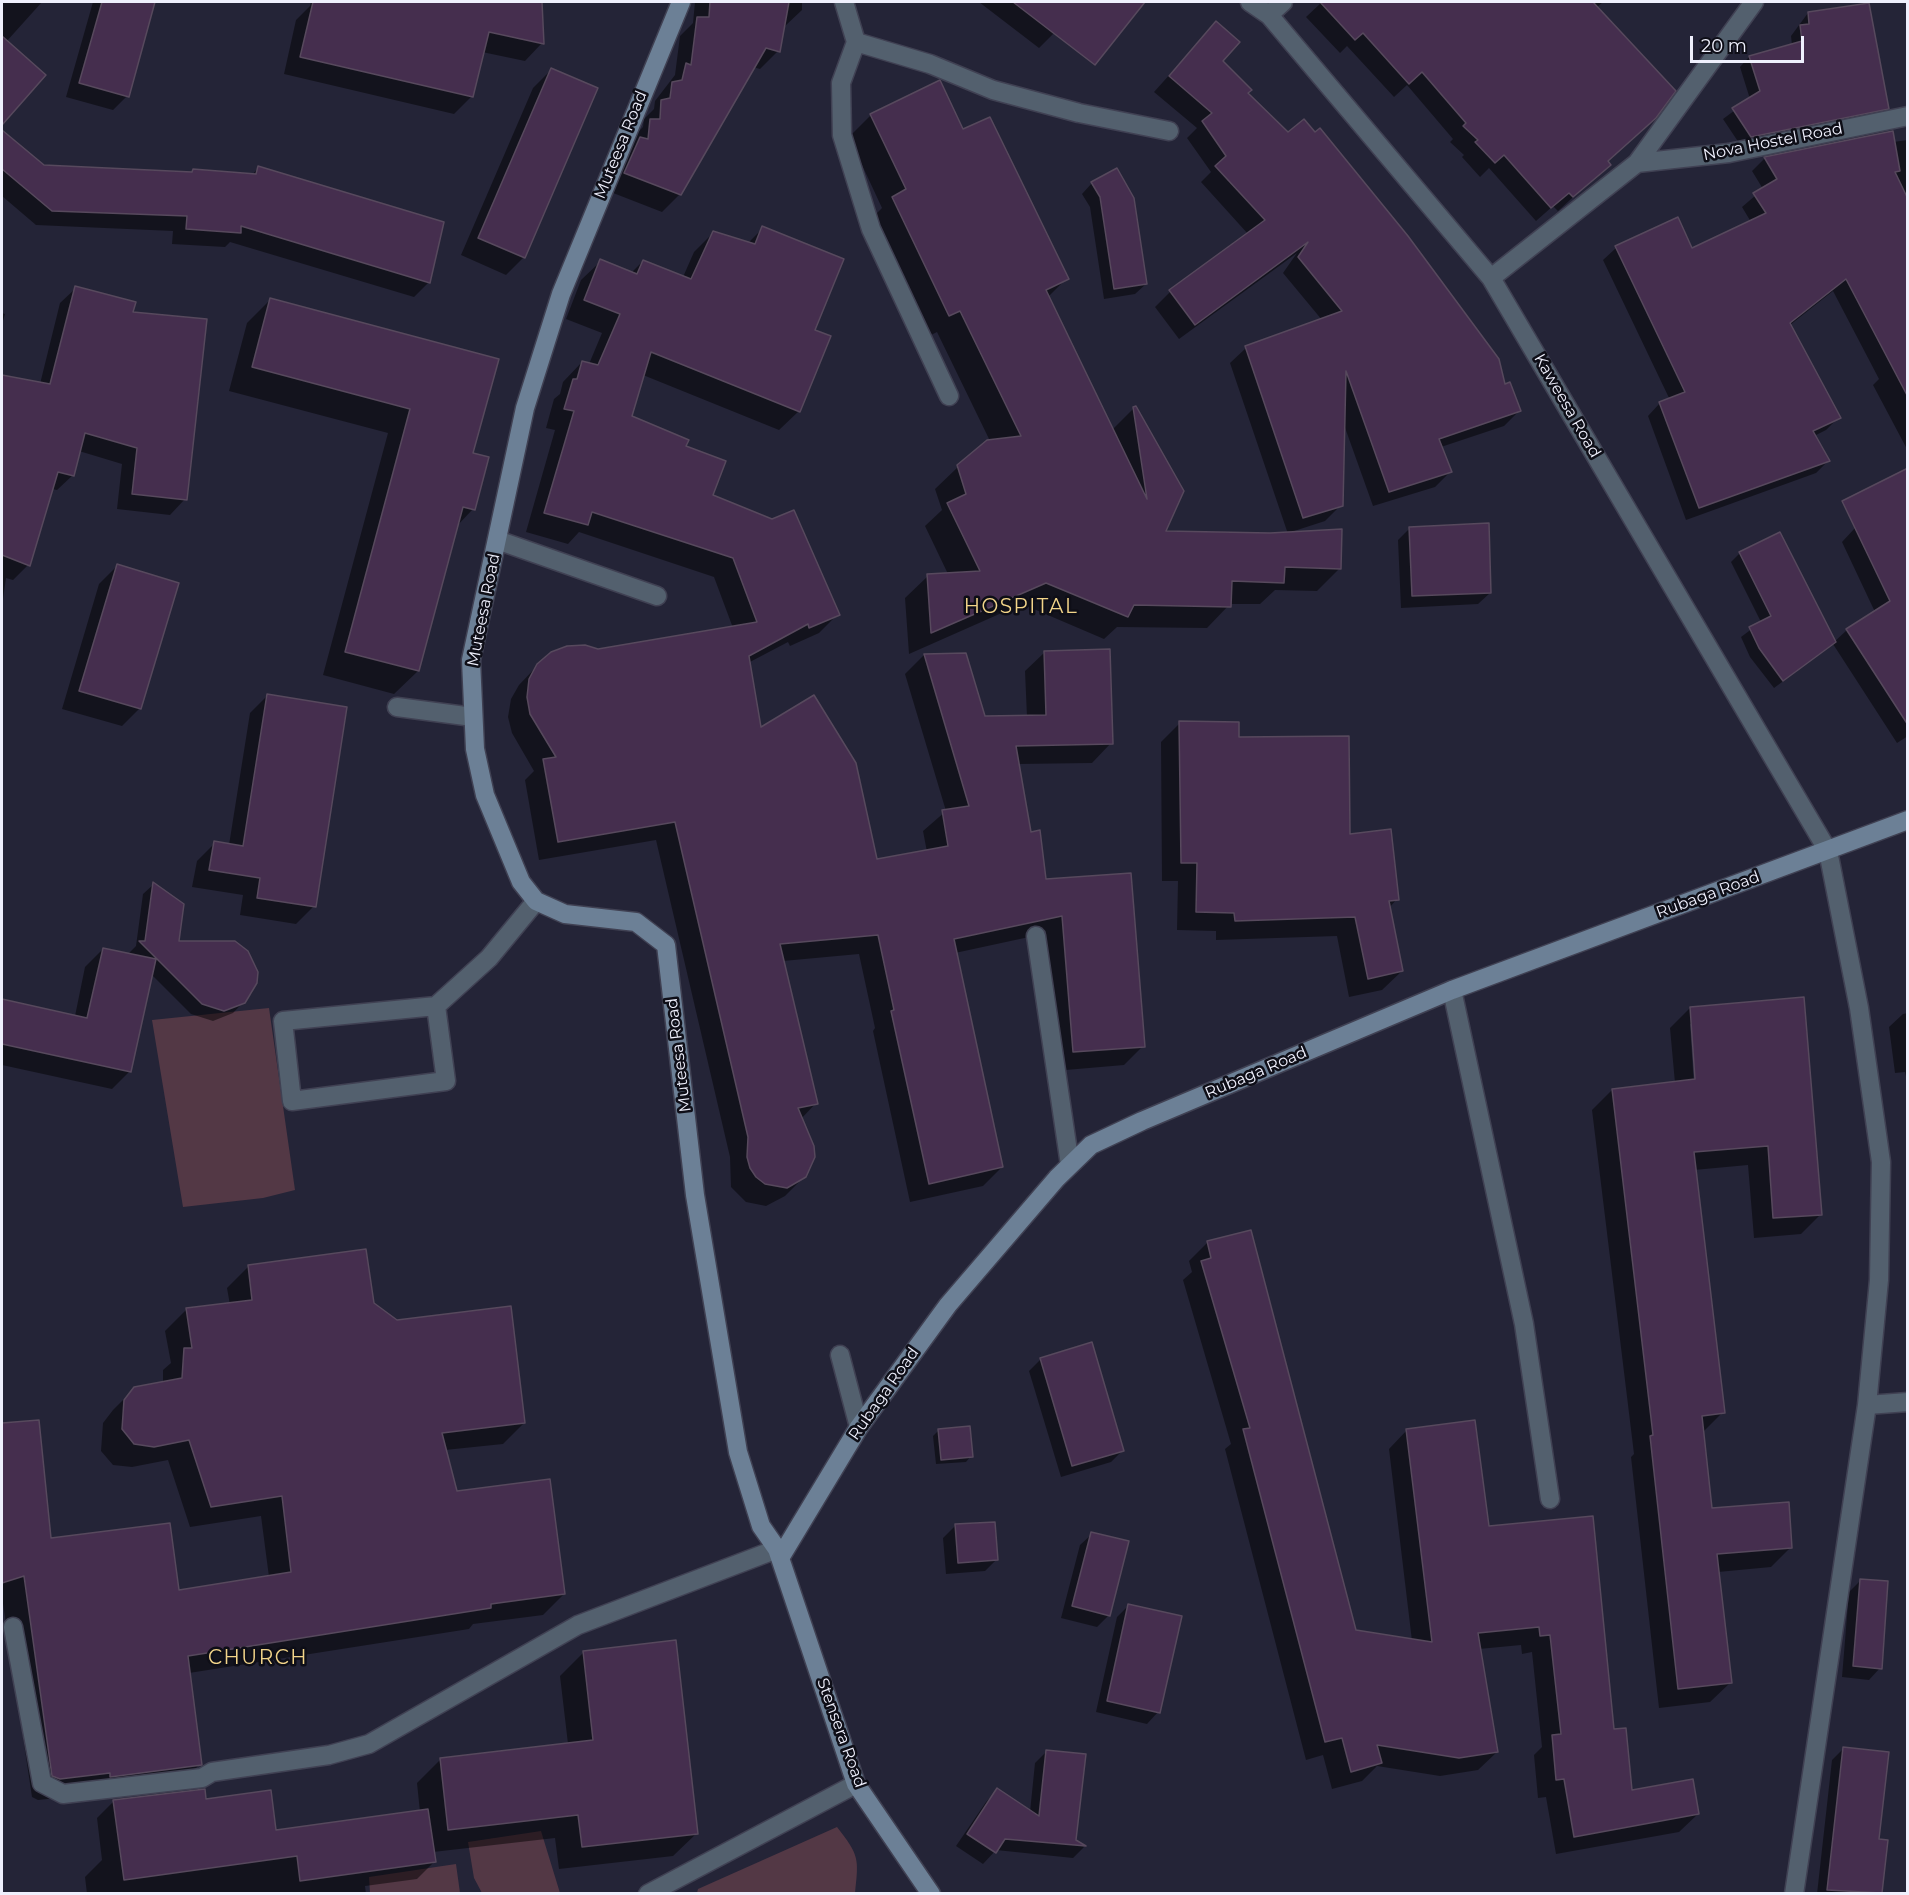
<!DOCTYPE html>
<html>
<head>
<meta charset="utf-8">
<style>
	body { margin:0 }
	#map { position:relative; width:1909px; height:1895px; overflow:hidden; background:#242437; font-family:Montserrat,sans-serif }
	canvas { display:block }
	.frame { position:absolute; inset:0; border:3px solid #eff0fd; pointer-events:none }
	.scale { position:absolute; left:1690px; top:36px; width:114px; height:27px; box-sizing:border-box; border:3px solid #eff0fd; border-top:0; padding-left:8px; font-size:18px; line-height:21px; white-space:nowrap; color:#eff0fd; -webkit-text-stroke:4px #0e0e17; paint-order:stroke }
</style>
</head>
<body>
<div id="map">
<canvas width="1909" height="1895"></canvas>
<div class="frame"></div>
<div class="scale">20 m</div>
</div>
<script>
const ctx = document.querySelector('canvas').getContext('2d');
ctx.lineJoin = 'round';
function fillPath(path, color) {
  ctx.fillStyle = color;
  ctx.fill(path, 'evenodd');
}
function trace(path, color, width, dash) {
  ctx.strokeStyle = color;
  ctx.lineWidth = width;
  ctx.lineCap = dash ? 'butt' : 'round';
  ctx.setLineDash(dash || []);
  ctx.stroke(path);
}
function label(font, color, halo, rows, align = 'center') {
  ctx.font = font + ' Montserrat,sans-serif';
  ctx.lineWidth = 5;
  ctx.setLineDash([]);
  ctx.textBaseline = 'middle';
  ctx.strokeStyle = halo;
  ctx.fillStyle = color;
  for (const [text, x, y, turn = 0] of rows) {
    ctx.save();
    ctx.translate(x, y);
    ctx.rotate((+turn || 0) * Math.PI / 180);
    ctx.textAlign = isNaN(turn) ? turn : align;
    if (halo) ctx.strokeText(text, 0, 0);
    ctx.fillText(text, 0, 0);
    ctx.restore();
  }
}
fillPath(new Path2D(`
	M 269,1008 L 295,1190 L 263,1198 L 183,1207 L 152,1020 Z
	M 837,1827 C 859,1855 859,1858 855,1893 L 697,1893 L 698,1889 Z
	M 541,1831 L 560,1893 L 482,1893 L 474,1878 L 468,1842 Z
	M 456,1864 L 460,1893 L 370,1893 L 369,1877 Z`), '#533845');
fillPath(new Path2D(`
	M 2,2 L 42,2 L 6,42 L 44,75 L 2,123 Z
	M 93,2 L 154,2 L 127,96 L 113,110 L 66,97 Z
	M 311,2 L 540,2 L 542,43 L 525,61 L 482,52 L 472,96 L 454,114 L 284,74 L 296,20 L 310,6 Z
	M 695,2 L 802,2 L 802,10 L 784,27 L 778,51 L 760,69 L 753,67 L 680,194 L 662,212 L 608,191 L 622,156 L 632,147 L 632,138 L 643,127 L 644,119 L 654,109 L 655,101 L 675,75 L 680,36 L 693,23 Z
	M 979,2 L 1076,2 L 1054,33 L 1039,48 Z
	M 1322,2 L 1603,2 L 1596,8 L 1609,164 L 1558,211 L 1553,206 L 1536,221 L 1489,168 L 1480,177 L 1462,157 L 1464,155 L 1450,142 L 1453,139 L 1407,85 L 1394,97 L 1347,46 L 1340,53 L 1306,17 Z
	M 1808,13 L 1887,108 L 1877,118 L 1741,146 L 1723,119 L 1750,99 L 1740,67 L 1749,57 L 1792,45 L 1791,36 Z
	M 1216,23 L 1221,61 L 1504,386 L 1519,411 L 1504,426 L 1441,447 L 1450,472 L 1435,487 L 1373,506 L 1343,422 L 1341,505 L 1325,521 L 1288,533 L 1340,568 L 1317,591 L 1275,590 L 1260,604 L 1230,604 L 1207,628 L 1117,627 L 1104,639 L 1022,604 L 909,654 L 905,598 L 928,576 L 948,574 L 925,526 L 942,510 L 935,489 L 958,467 L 990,441 L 937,332 L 927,337 L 870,220 L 882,208 L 849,137 L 871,115 L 963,131 L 1067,278 L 1048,297 L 1112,430 L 1134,408 L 1164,532 L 1288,534 L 1230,363 L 1246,348 L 1322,320 L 1283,273 L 1297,253 L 1179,339 L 1155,307 L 1170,292 L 1248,234 L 1201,182 L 1211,172 L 1187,138 L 1197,128 L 1154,92 Z
	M 551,70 L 524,257 L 506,275 L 461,255 L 533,88 Z
	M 1892,132 L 1893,142 L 1908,140 L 1908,451 L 1873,385 L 1879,379 L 1833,291 L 1790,325 L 1839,417 L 1826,430 L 1814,436 L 1828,461 L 1816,473 L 1686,520 L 1648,416 L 1660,403 L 1670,400 L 1603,260 L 1616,248 L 1692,250 L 1751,222 L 1742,207 L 1763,189 L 1752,171 L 1764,159 Z
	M 9,138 L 43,167 L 190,174 L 193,171 L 252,175 L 258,168 L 429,282 L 414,297 L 230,242 L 225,247 L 172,244 L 173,231 L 36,225 L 2,196 L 2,146 Z
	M 1116,170 L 1146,284 L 1135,294 L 1104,299 L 1090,207 L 1082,194 L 1092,183 Z
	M 763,228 L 813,331 L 799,411 L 779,430 L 643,375 L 630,417 L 684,447 L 711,496 L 838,614 L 819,633 L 790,646 L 788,642 L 748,663 L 759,729 L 876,860 L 927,852 L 923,831 L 946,811 L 905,674 L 924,655 L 965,654 L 984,718 L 1027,717 L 1025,671 L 1045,652 L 1111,743 L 1092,763 L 1018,764 L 1030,833 L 1045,881 L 1143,1046 L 1124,1065 L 1054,1071 L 1043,934 L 955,953 L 1002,1167 L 983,1186 L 910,1202 L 873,1031 L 875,1028 L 859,954 L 783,961 L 816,1103 L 801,1119 L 805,1176 L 785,1196 L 766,1206 L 746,1202 L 731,1187 L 730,1157 L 656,840 L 539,860 L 525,780 L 534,771 L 512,733 L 508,717 L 511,699 L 519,685 L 538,665 L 598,651 L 733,628 L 714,577 L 579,532 L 568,544 L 526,532 L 555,430 L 546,428 L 554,399 L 560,394 L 563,382 L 582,362 L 589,364 L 602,333 L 566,319 L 581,280 L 601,261 L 631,273 L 643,261 L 683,277 L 694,252 L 714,232 L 748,243 Z
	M 76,288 L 131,313 L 185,499 L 170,515 L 117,509 L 122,464 L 79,451 L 73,475 L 57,490 L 52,489 L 28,565 L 13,580 L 6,578 L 2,606 L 2,377 L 40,384 L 60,303 Z
	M 270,300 L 472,454 L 473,509 L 456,527 L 418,671 L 394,694 L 323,675 L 388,433 L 229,391 L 247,323 Z
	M 2,313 L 5,314 L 2,324 Z
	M 1908,510 L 1908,736 L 1897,743 L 1833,644 L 1774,688 L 1750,657 L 1741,637 L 1761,622 L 1731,562 L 1739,554 L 1780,534 L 1834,642 L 1847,630 L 1875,612 L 1842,542 L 1855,528 Z
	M 1410,528 L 1490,593 L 1478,604 L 1401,608 L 1398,540 Z
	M 117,566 L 140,708 L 122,726 L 62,709 L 99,584 Z
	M 267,696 L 314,906 L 296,924 L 240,915 L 243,895 L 192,887 L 197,861 L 215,843 L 229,845 L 250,713 Z
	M 1180,723 L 1238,738 L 1397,899 L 1389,908 L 1402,971 L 1382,990 L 1349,997 L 1337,936 L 1216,940 L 1216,931 L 1177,930 L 1178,881 L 1162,881 L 1161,742 Z
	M 154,884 L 178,942 L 247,952 L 253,961 L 256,983 L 252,993 L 233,1013 L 213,1021 L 191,1014 L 151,974 L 130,1071 L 112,1089 L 2,1065 L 2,1001 L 75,1016 L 85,967 L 103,949 L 132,956 L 129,953 L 136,946 L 143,894 Z
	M 1690,1008 L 1821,1214 L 1801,1234 L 1754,1238 L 1748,1165 L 1694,1170 L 1723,1412 L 1702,1433 L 1711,1510 L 1791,1547 L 1771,1567 L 1718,1572 L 1730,1683 L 1710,1702 L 1659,1708 L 1631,1457 L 1634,1454 L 1592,1110 L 1612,1090 L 1675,1083 L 1670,1028 ZM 1690,1024 L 1693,1024 L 1697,1086 L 1694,1086 Z
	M 1908,1013 L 1908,1085 L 1905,1072 L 1895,1073 L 1889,1027 L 1903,1014 Z
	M 1208,1242 L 1354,1632 L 1412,1641 L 1389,1449 L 1407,1430 L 1487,1527 L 1613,1731 L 1630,1792 L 1698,1814 L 1679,1832 L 1556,1854 L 1546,1797 L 1538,1798 L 1534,1755 L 1542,1747 L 1532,1652 L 1522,1654 L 1521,1645 L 1479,1649 L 1497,1752 L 1478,1770 L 1440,1776 L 1377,1766 L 1362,1781 L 1332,1789 L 1323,1755 L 1306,1760 L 1225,1449 L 1231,1444 L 1183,1280 L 1192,1272 L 1189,1261 Z
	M 249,1266 L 373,1304 L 524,1423 L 503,1444 L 445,1450 L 455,1493 L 564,1594 L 543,1615 L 473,1624 L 469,1629 L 189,1673 L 200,1764 L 179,1785 L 38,1800 L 32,1797 L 2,1597 L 2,1425 L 37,1422 L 50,1540 L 178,1592 L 269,1577 L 261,1516 L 190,1527 L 168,1460 L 132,1467 L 113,1465 L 101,1451 L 103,1423 L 113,1410 L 134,1389 L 163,1383 L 163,1370 L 171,1363 L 165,1331 L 186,1310 L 230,1305 L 227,1288 Z
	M 1041,1359 L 1123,1450 L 1111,1462 L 1061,1477 L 1029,1371 Z
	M 939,1430 L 971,1456 L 966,1462 L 936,1464 L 933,1436 Z
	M 955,1526 L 997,1559 L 985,1571 L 946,1574 L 943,1538 Z
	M 1092,1534 L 1108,1616 L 1097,1627 L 1061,1618 L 1080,1545 Z
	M 1861,1580 L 1880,1668 L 1869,1680 L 1842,1677 L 1849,1592 Z
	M 1129,1605 L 1158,1712 L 1147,1724 L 1096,1712 L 1117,1617 Z
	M 584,1652 L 697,1833 L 673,1856 L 559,1869 L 555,1838 L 433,1852 L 434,1862 L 417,1879 L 365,1886 L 366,1894 L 87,1894 L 85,1877 L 102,1860 L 97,1818 L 114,1801 L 205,1801 L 275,1832 L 420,1812 L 417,1783 L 441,1759 L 568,1744 L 560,1676 Z
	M 1844,1748 L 1878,1841 L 1886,1842 L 1881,1894 L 1817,1894 L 1832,1760 Z
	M 1047,1751 L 1075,1841 L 1084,1847 L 1073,1858 L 996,1850 L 983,1864 L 956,1846 L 986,1802 L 997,1790 L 1030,1812 L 1035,1763 Z`), '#0007');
const building = new Path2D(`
	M 102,2 L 155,2 L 129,97 L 79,83 Z
	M 313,2 L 542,2 L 544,44 L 489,32 L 473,97 L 300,57 Z
	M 710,2 L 789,2 L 780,52 L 766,48 L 681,195 L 624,173 L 640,137 L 648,139 L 650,119 L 660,119 L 661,100 L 670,98 L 672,82 L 682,80 L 686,63 L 691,65 L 697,17 L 709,17 Z
	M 1013,2 L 1145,2 L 1095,65 Z
	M 1320,2 L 1593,2 L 1676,91 L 1656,118 L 1608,161 L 1611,165 L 1573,197 L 1569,193 L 1551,208 L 1504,155 L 1495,163 L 1475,142 L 1478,140 L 1463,126 L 1466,123 L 1422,72 L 1409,84 L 1363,33 L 1355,40 Z
	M 1869,3 L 1889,109 L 1751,137 L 1732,108 L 1760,91 L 1749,56 L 1802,41 L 1800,25 L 1809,24 L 1808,12 Z
	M 1216,21 L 1240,42 L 1223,61 L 1252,90 L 1248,93 L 1288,132 L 1304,119 L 1315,132 L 1320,128 L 1408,236 L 1499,359 L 1505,384 L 1510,382 L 1521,411 L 1439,439 L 1452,472 L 1389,492 L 1346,371 L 1343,506 L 1303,518 L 1245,346 L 1342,311 L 1298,257 L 1308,242 L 1195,325 L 1169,290 L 1265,220 L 1215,166 L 1226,156 L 1202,121 L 1212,113 L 1169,76 Z
	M 2,36 L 46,75 L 2,125 Z
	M 551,68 L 598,88 L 525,258 L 478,238 Z
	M 940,80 L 963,129 L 990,117 L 1069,279 L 1046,290 L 1147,499 L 1133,407 L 1136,406 L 1184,491 L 1166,531 L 1270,533 L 1342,529 L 1341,569 L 1285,567 L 1284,583 L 1232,581 L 1231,607 L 1134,605 L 1128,617 L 1046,583 L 931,633 L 927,574 L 980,571 L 947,503 L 966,494 L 957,465 L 987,440 L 1021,436 L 960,311 L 949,316 L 892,197 L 906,189 L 870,114 Z
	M 2,130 L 44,165 L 192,172 L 193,169 L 256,174 L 258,166 L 444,222 L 430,283 L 241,226 L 241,233 L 186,229 L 187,216 L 52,211 L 2,169 Z
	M 1893,131 L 1900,171 L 1895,172 L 1908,199 L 1908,397 L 1846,279 L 1790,323 L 1841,418 L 1813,431 L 1830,461 L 1699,508 L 1659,402 L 1685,392 L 1615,246 L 1678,217 L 1692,248 L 1766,213 L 1753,193 L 1777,179 L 1764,157 Z
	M 1117,168 L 1134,198 L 1147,284 L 1114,289 L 1100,197 L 1091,182 Z
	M 762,226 L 844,259 L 815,330 L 831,336 L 800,412 L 651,352 L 632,416 L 689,440 L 686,446 L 726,461 L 713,495 L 772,519 L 794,510 L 840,615 L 809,628 L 808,624 L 749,656 L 761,727 L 814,695 L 856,763 L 877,859 L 948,846 L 942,810 L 969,806 L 924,654 L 966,653 L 985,716 L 1046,715 L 1044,651 L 1110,649 L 1113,744 L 1016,746 L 1031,832 L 1040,830 L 1046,879 L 1131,873 L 1145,1047 L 1073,1052 L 1062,916 L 954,939 L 1003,1167 L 929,1184 L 891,1011 L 894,1010 L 878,935 L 780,944 L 818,1104 L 798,1108 L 814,1146 L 815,1157 L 806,1177 L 787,1188 L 765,1184 L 756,1177 L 750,1168 L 747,1157 L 748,1137 L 675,822 L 558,842 L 543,759 L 556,757 L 530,714 L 527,697 L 529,679 L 537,664 L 551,652 L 567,646 L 585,645 L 598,649 L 757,622 L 733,558 L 592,512 L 588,525 L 544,513 L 574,411 L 564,409 L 573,379 L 577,379 L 582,361 L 598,365 L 620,314 L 584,300 L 600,259 L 637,274 L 643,260 L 691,279 L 713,231 L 755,244 Z
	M 75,286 L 136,302 L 133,312 L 207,319 L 187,500 L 132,494 L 137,448 L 85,433 L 74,476 L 58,472 L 30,566 L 2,555 L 2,375 L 50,384 Z
	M 270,298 L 499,359 L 473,453 L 489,457 L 475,510 L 463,507 L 419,671 L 345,652 L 410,409 L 252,367 Z
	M 1908,468 L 1908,725 L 1846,629 L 1890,601 L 1842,501 Z
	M 1489,523 L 1491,593 L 1412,596 L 1409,527 Z
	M 1780,532 L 1836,642 L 1783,681 L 1759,648 L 1749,627 L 1771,616 L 1739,552 Z
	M 117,564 L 179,583 L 141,709 L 79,691 Z
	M 267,694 L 347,707 L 316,907 L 257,898 L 260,878 L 209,870 L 214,841 L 243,846 Z
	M 1179,721 L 1239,722 L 1239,737 L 1349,736 L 1350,834 L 1391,829 L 1399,900 L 1389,901 L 1403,971 L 1368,979 L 1355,917 L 1235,921 L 1234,913 L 1196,912 L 1197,863 L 1181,863 Z
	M 153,882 L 184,904 L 179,941 L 235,941 L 248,951 L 258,972 L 257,983 L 245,1003 L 224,1011 L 202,1004 L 139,941 L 145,941 Z
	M 103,948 L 156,959 L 131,1072 L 2,1044 L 2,999 L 87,1018 Z
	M 1804,997 L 1822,1215 L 1773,1218 L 1768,1146 L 1694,1152 L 1725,1413 L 1702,1416 L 1712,1508 L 1789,1502 L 1792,1548 L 1717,1554 L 1732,1683 L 1678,1689 L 1650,1436 L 1653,1435 L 1612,1089 L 1695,1079 L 1690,1007 Z
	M 1251,1230 L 1356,1630 L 1432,1642 L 1406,1429 L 1475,1420 L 1489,1526 L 1593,1516 L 1614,1729 L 1626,1728 L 1632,1790 L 1693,1779 L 1699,1814 L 1574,1837 L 1564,1779 L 1556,1780 L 1552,1735 L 1561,1734 L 1550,1635 L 1540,1636 L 1539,1627 L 1478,1633 L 1498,1752 L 1459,1758 L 1377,1745 L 1382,1763 L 1351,1772 L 1342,1738 L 1325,1742 L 1243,1429 L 1250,1428 L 1201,1261 L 1211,1258 L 1207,1241 Z
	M 366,1249 L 374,1303 L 397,1320 L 511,1306 L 525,1423 L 442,1433 L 457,1491 L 550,1479 L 565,1594 L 491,1604 L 491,1608 L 188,1656 L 202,1765 L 110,1777 L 110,1773 L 60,1779 L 52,1776 L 24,1576 L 2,1583 L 2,1423 L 39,1420 L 51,1538 L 170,1523 L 179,1590 L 291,1572 L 282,1496 L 211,1507 L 189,1440 L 154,1447 L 134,1444 L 122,1429 L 124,1400 L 134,1387 L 182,1378 L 184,1348 L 192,1348 L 186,1308 L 252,1300 L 248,1265 Z
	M 1092,1342 L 1124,1451 L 1072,1466 L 1040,1358 Z
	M 970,1426 L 973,1457 L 941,1460 L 938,1429 Z
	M 995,1522 L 998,1560 L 958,1563 L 955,1524 Z
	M 1091,1532 L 1129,1541 L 1110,1616 L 1072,1606 Z
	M 1860,1579 L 1888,1581 L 1882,1669 L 1853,1666 Z
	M 1128,1604 L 1182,1616 L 1160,1713 L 1107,1701 Z
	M 676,1640 L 698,1834 L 582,1847 L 578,1815 L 448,1830 L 440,1758 L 593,1740 L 583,1651 Z
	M 1843,1747 L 1889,1752 L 1879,1839 L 1888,1840 L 1882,1893 L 1827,1890 Z
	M 1046,1750 L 1086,1754 L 1076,1840 L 1086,1846 L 1005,1839 L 996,1853 L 967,1834 L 997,1788 L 1039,1816 Z
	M 205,1789 L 206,1799 L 271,1790 L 276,1830 L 428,1809 L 436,1862 L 300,1881 L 297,1856 L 124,1880 L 113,1800 Z`);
fillPath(building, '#452e4e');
trace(building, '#57495d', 1.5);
const lane = new Path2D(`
	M 844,2 L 856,42 L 841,83 L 842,135 L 871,229 L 949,396
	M 856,42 L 930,64 L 993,90 L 1079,113 L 1169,131
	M 497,540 L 657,596
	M 397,707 L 473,717
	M 1036,936 L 1070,1165
	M 1452,990 L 1524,1324 L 1550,1499
	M 436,1006 L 446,1081 L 292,1101 L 283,1021 L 436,1006 L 489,958 L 536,901
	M 840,1355 L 859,1427
	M 13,1627 L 42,1783 L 63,1794 L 202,1778 L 212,1772 L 329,1755 L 369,1744 L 578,1625 L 777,1549`);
const street = new Path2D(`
	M 1250,2 L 1269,15 L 1491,278 L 1828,851 L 1859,1008 L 1881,1162 L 1879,1280 L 1867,1405 L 1794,1894
	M 1269,15 L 1283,2
	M 1637,163 L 1729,153 L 1908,116
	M 1491,278 L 1637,163 L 1754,2
	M 1867,1405 L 1908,1402
	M 648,1894 L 856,1784`);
const secondary = new Path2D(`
	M 681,2 L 561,294 L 525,408 L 471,660 L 475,749 L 485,795 L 521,882 L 536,901 L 565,914 L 636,922 L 666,945 L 695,1195 L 738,1452 L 761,1526 L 777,1549 L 856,1784 L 931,1894
	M 780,1558 L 859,1427 L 948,1305 L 1057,1178 L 1091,1145 L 1142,1121 L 1452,990 L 1908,820`);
trace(lane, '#404153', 21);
trace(street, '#404153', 21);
trace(secondary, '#404153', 21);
trace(lane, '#53606e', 18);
trace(street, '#53606e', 18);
trace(secondary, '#6c8096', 18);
label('16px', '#eff0fd', '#0e0e17', [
	["Nova Hostel Road",1773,142,-11],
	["Muteesa Road",621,145,-68],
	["Kaweesa Road",1567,406,60],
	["Muteesa Road",484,610,-79],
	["Rubaga Road",1708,895,-20],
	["Muteesa Road",679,1055,-97],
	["Rubaga Road",1256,1073,-23],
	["Rubaga Road",884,1394,-55],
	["Stensera Road",841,1733,70]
]);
ctx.letterSpacing = '1.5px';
label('20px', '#f3d58a', '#0e0e17', [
	["HOSPITAL",1021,607],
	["CHURCH",258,1658]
]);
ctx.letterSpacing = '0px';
</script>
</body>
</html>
